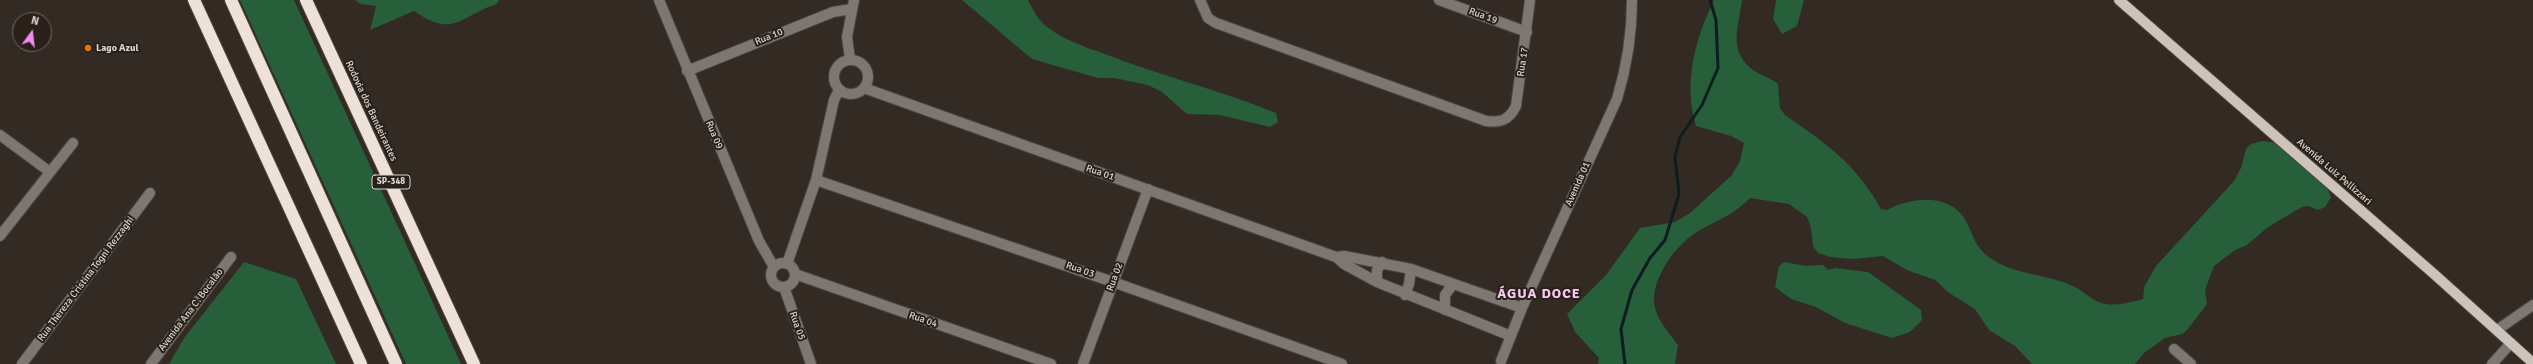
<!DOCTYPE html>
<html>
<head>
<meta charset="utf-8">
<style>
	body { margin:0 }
	#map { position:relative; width:2533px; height:364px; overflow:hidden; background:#332a23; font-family:Signika,sans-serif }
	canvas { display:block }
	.north { position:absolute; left:12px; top:12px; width:40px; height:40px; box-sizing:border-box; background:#292019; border:1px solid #706862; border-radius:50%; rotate:15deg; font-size:11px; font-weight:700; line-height:16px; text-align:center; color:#dad4cf }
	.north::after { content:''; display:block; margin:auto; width:14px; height:18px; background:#f38af2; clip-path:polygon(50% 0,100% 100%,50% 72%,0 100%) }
</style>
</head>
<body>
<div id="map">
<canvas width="2533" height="364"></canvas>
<div class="north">N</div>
</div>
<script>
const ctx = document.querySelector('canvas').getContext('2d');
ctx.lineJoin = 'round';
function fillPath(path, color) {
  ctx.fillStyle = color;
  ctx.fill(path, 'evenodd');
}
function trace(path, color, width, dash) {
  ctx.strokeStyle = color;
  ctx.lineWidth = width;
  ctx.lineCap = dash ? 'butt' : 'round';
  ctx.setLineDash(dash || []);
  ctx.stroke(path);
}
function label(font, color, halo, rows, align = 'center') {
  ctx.font = font + ' Signika,sans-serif';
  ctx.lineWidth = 4;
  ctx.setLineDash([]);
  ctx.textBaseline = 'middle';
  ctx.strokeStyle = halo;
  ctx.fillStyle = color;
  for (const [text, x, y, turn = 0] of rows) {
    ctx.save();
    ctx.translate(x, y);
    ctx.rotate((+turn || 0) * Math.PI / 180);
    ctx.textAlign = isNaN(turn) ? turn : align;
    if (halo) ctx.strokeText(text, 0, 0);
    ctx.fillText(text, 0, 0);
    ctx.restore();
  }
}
fillPath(new Path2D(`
	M 240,0 L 294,0 L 461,364 L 406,364 Z
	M 355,0 L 499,0 L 497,4 C 459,16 455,39 414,11 L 370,30 L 376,6 L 360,4 Z
	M 962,0 L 1028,0 C 1033,10 1038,20 1047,27 C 1064,40 1085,47 1105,54 C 1161,76 1220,90 1276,113 L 1278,122 L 1270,127 L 1220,115 L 1187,114 L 1162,92 L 1148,85 L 1114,78 L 1098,78 L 1032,59 Z
	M 1714,0 L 1742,0 C 1739,27 1726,52 1756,72 C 1763,76 1771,78 1778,84 L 1780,108 L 1785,115 C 1826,143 1856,164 1881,209 L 1887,210 C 1909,198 1944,193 1962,215 C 1970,225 1973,241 1981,250 C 2006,276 2043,272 2073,286 C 2083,290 2094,303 2105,304 C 2118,306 2131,302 2143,299 L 2144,287 L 2156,266 L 2234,181 L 2241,168 L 2246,149 L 2251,144 L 2262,141 L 2279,143 L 2325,183 L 2331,197 L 2325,207 L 2318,210 L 2308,206 L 2302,207 L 2268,227 L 2247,245 L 2235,250 L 2214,266 L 2205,290 L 2207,304 L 2187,330 L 2182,334 L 2165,338 L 2144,353 L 2135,364 L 2032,364 L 2015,346 L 1989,330 L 1975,309 L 1949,293 L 1935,280 L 1907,270 L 1883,256 L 1853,259 L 1830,257 L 1818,253 L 1813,246 L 1811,228 L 1807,217 L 1789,204 L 1750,198 C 1733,215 1722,218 1702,229 C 1680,240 1656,271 1654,297 C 1652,314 1669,333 1678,345 L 1675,364 L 1598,364 L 1599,358 L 1575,332 L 1567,314 L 1606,275 L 1640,228 L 1675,222 L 1690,213 L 1732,175 L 1740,161 L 1744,143 L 1731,136 L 1696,126 C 1683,82 1695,40 1714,0 Z
	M 1776,0 L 1804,0 L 1797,26 L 1782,34 L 1773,19 Z
	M 244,262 L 296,279 L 336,364 L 169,364 L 184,338 Z
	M 1784,262 L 1806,266 L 1823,265 L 1828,270 L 1836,268 L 1868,272 L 1921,310 L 1922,320 L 1910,332 L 1892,338 L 1845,323 L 1816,307 L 1791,299 L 1775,287 L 1779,266 Z`), '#265f39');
trace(new Path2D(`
	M 1625,364 L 1621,329 L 1632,290 L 1650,258 L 1665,240 L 1679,194 L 1675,157 L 1680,137 L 1702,105 L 1718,68 L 1716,20 L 1710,0`), '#0d1d20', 3);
const minor = new Path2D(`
	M 659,0 L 759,241 L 774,267
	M 1200,0 L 1208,18 L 1216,23 L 1486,121 C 1501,123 1509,120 1516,106 L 1530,0
	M 1439,0 L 1527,32
	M 850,59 L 847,37 L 854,0
	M834 77a17 17 0 1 1 34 0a17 17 0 1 1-34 0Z
	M 687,71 L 833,12 L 852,9
	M 864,88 L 1336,257 L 1344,264 L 1377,282 L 1511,336
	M 0,135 L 50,172
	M 816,180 L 1113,282 L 1342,364
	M 0,236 L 73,143
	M 1336,257 L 1344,256 L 1411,269 L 1522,308
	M771 275a12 12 0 1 1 24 0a12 12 0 1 1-24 0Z
	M 787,264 L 816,180 L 834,100 L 839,90
	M 795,274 L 1051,364
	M 1377,282 L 1377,270 L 1382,262
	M 784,287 L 811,364
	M 1405,295 L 1409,284 L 1411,269
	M 1445,310 L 1445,295 L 1453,284
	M 2497,330 L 2533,305
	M 2174,349 L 2191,364
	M 1501,361 L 1522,308 L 1617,99 C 1627,66 1632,35 1632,0
	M 22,364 L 150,193
	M 151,364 L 231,257
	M 1083,364 L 1148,189
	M 2492,364 L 2511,343`);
const major = new Path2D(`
	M 2119,0 L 2434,274 L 2533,363`);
const highway = new Path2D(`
	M 194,0 L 361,364
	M 231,0 L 396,364
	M 306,0 L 474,364`);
trace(minor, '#4e453f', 12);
trace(major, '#4e453f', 12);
trace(highway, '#4e453f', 14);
trace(minor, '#7c7773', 10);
trace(major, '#cdc3bb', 10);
trace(highway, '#ede1d8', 12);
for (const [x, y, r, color] of [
	[88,48,4,"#e8710a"]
]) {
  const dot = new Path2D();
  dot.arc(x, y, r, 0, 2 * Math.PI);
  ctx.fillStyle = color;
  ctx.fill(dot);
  trace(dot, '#292019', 1.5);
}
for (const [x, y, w] of [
	[391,182,38]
]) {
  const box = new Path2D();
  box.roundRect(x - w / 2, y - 7, w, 14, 3);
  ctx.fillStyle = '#292019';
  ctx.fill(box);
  trace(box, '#dad4cf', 1);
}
label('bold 9px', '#dad4cf', null, [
	["SP-348",391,182]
]);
label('10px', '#dad4cf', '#292019', [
	["Rua 19",1483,16,20],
	["Rua 10",769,37,-22],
	["Rua 17",1523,62,-82],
	["Rodovia dos Bandeirantes",371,111,65],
	["Rua 09",714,135,67],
	["Avenida Luiz Pellizzari",2334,172,41],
	["Rua 01",1100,173,19],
	["Avenida 01",1578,184,-66],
	["Rua 03",1080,270,19],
	["Rua 02",1115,277,-70],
	["Rua Thereza Cristina Togni Rezzaghi",86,279,-53],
	["Avenida Ana C. Bocalão",191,310,-53],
	["Rua 04",923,320,19],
	["Rua 05",797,326,70]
]);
label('bold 10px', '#dad4cf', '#292019', [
	["Lago Azul",96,48]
], 'left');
ctx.letterSpacing = '1px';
label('bold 14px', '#f8c9f7', '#292019', [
	["ÁGUA DOCE",1539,294]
]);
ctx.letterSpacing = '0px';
</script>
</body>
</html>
